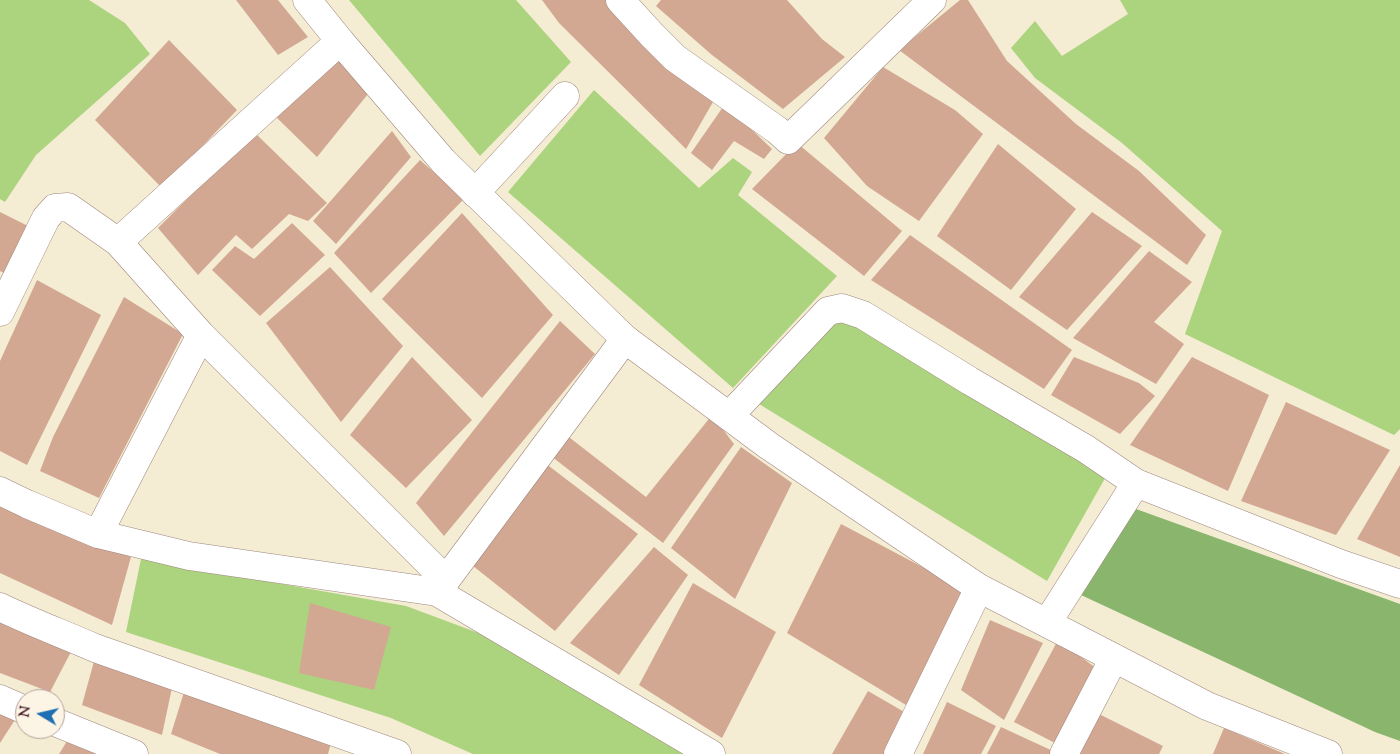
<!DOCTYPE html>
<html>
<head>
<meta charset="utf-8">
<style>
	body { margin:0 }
	#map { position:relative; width:1400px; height:754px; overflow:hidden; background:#f4ecd3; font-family:"Sorts Mill Goudy",serif }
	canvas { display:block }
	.north { position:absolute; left:15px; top:689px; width:50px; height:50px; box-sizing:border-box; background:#fcf5e5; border:1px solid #b59f9b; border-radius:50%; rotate:279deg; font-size:14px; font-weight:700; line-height:20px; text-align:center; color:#4a1f2b }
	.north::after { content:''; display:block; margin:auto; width:18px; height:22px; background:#1f6fb2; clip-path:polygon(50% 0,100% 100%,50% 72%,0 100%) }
</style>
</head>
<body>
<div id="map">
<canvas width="1400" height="754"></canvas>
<div class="north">N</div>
</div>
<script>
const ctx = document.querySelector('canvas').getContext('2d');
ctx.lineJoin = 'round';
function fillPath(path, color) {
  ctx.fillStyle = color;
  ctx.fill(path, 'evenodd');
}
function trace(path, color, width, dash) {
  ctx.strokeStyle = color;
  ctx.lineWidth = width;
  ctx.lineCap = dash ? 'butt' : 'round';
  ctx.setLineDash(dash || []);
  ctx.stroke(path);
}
fillPath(new Path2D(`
	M 0,0 L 89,0 L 125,23 L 150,54 L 36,155 L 5,202 L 0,199 Z
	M 349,0 L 516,0 L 571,62 L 480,156 Z
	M 1120,0 L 1400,0 L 1400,429 L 1394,435 L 1185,334 L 1222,231 L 1122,143 L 1035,78 L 1011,48 L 1035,21 L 1062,56 L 1128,14 Z
	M 594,90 L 699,188 L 733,158 L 752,172 L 738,195 L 837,276 L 733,388 L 508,192 Z
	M 856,298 L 1117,457 L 1047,581 L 751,399 Z
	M 141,559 L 406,606 L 492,638 L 685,754 L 473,754 L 391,718 L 126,632 Z`), '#acd37e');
fillPath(new Path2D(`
	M 1136,509 L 1400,604 L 1400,741 L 1375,732 L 1081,595 Z`), '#89b56d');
fillPath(new Path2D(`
	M 236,0 L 278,0 L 308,37 L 278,55 Z
	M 542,0 L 612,0 L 717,95 L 686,149 L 559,23 Z
	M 661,0 L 787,0 L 822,39 L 845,57 L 783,109 L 712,55 L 656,6 Z
	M 960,0 L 968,0 L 1007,61 L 1076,124 L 1139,171 L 1206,235 L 1187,265 L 899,50 Z
	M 169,40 L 237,110 L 162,188 L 95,120 Z
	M 333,51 L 368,94 L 317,157 L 276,117 Z
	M 883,67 L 955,110 L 983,134 L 919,221 L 867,186 L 824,138 Z
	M 725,104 L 772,149 L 764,159 L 734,141 L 712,170 L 691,153 Z
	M 392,131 L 411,157 L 336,244 L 313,221 Z
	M 254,132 L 327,203 L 308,221 L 289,214 L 252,249 L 236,235 L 198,275 L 158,228 Z
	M 797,143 L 902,231 L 864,276 L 752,189 Z
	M 998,144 L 1076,209 L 1011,290 L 937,236 Z
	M 420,160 L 464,199 L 371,293 L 334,253 Z
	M 0,212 L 32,228 L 6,274 L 0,271 Z
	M 1092,212 L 1142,246 L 1067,330 L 1019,297 Z
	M 462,213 L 553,315 L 482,398 L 382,299 Z
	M 292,223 L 325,255 L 260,316 L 212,270 L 235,246 L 254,259 Z
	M 910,235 L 1072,350 L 1044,389 L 871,280 Z
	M 1149,251 L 1192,282 L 1154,322 L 1184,344 L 1156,384 L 1073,338 Z
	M 330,267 L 403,346 L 341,422 L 266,323 Z
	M 37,280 L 101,315 L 27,465 L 0,451 L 0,361 Z
	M 124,297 L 183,334 L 99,498 L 40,471 L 53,437 Z
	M 560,321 L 595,354 L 444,536 L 416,503 Z
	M 412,357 L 472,420 L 406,488 L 350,435 Z
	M 1074,357 L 1139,383 L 1155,396 L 1120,434 L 1051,395 Z
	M 1192,357 L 1269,395 L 1228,491 L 1130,445 Z
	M 1286,402 L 1390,450 L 1336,535 L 1241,501 Z
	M 712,415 L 734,444 L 663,543 L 551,456 L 565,434 L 646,497 Z
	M 741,447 L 792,483 L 735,599 L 671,548 Z
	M 545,463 L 638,534 L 555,631 L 468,562 Z
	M 1400,465 L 1400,557 L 1357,539 Z
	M 0,498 L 131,557 L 112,625 L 0,573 Z
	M 841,524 L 966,590 L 906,705 L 787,633 Z
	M 654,547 L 688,575 L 619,675 L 570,643 Z
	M 693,583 L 776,632 L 722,738 L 639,685 Z
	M 310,603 L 391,627 L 374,690 L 299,673 Z
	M 0,613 L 73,648 L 50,692 L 0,673 Z
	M 990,620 L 1043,643 L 1004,720 L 961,690 Z
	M 1058,640 L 1096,668 L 1057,744 L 1014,722 Z
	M 96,654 L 173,683 L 162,735 L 82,705 Z
	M 185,689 L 332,739 L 328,754 L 220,754 L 171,734 Z
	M 868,691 L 906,713 L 885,754 L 832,754 Z
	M 947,702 L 996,726 L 981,754 L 923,754 Z
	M 0,704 L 20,712 L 0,743 Z
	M 1099,714 L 1163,746 L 1159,754 L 1079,754 Z
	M 1001,727 L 1055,752 L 1054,754 L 987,754 Z
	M 1224,728 L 1285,754 L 1213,754 Z
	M 72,733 L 115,754 L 59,754 Z`), '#d3a892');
const minor = new Path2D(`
	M 620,0 L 652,35 L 675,58 L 777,130 L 788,140 L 932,0
	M 475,193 L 565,96
	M 118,242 L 340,41
	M 0,312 L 46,218 L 55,208 L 68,207 L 118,242 L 201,335 L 446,580
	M 729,416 L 828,311 L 842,308 L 863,315 L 970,381 L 1086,449 L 1136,483
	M 0,491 L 27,504 L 98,534 L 189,556 L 437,592 L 711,754
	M 98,534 L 201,335
	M 437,592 L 625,339
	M 0,607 C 31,622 63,634 95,648 L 397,754
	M 1047,623 L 1136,483 L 1341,564 L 1400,584
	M 0,699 L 25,710
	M 55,722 L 134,754
	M 898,754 L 979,588
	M 1064,754 L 1114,658`);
const tertiary = new Path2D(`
	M 307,0 L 340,41 L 443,161 L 625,339 L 769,446 L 979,588 L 1207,706 L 1328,754`);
trace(minor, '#9f867f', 29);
trace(tertiary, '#9f867f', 29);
trace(minor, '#fff', 28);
trace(tertiary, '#fff', 28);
</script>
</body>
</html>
